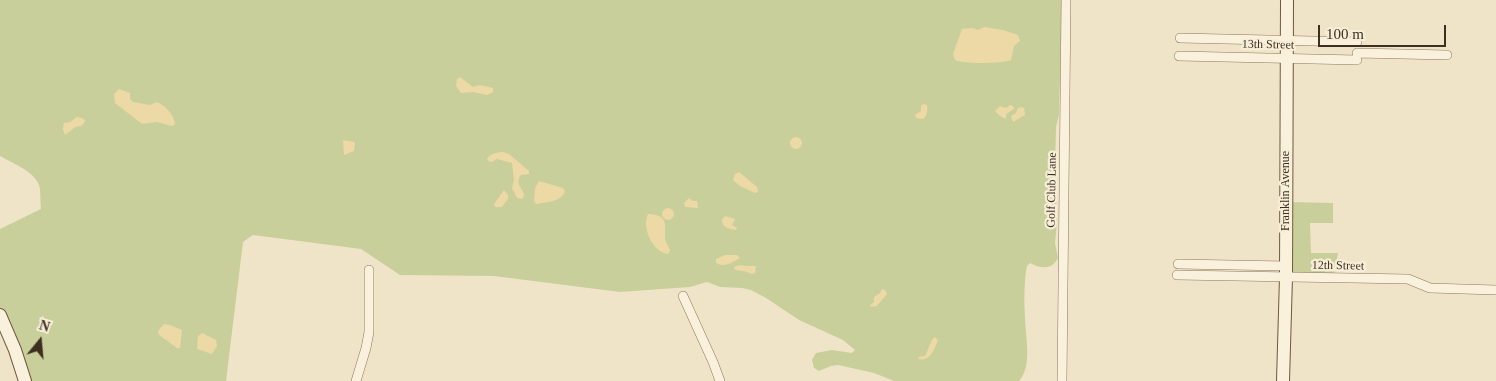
<!DOCTYPE html>
<html>
<head>
<meta charset="utf-8">
<style>
	body { margin:0 }
	#map { position:relative; width:1496px; height:381px; overflow:hidden; background:#f0e4c8; font-family:Georgia,serif }
	canvas { display:block }
	.north { position:absolute; left:15px; top:316px; width:50px; height:50px; -webkit-text-stroke:4px #f7eed8; paint-order:stroke; rotate:17deg; font-size:14px; font-weight:700; line-height:20px; text-align:center; color:#3d2e20 }
	.north::after { content:''; display:block; margin:auto; width:18px; height:22px; background:#3d2e20; clip-path:polygon(50% 0,100% 100%,50% 72%,0 100%) }
	.scale { position:absolute; left:1318px; top:25px; width:128px; height:22px; box-sizing:border-box; border:2px solid #3d2e20; border-top:0; padding-left:6px; font-size:15px; line-height:18px; white-space:nowrap; color:#3d2e20; -webkit-text-stroke:4px #f7eed8; paint-order:stroke }
</style>
</head>
<body>
<div id="map">
<canvas width="1496" height="381"></canvas>
<div class="north">N</div>
<div class="scale">100 m</div>
</div>
<script>
const ctx = document.querySelector('canvas').getContext('2d');
ctx.lineJoin = 'round';
function fillPath(path, color) {
  ctx.fillStyle = color;
  ctx.fill(path, 'evenodd');
}
function trace(path, color, width, dash) {
  ctx.strokeStyle = color;
  ctx.lineWidth = width;
  ctx.lineCap = dash ? 'butt' : 'round';
  ctx.setLineDash(dash || []);
  ctx.stroke(path);
}
function label(font, color, halo, rows, align = 'center') {
  ctx.font = font + ' Georgia,serif';
  ctx.lineWidth = 4.5;
  ctx.setLineDash([]);
  ctx.textBaseline = 'middle';
  ctx.strokeStyle = halo;
  ctx.fillStyle = color;
  for (const [text, x, y, turn = 0] of rows) {
    ctx.save();
    ctx.translate(x, y);
    ctx.rotate((+turn || 0) * Math.PI / 180);
    ctx.textAlign = isNaN(turn) ? turn : align;
    if (halo) ctx.strokeText(text, 0, 0);
    ctx.fillText(text, 0, 0);
    ctx.restore();
  }
}
fillPath(new Path2D(`
	M 0,0 L 1062,0 L 1059,115 L 1056,127 L 1055,169 L 1057,222 L 1055,243 L 1058,258 C 1052,270 1041,269 1030,263 L 1027,266 C 1024,280 1024,302 1025,317 C 1025,335 1033,366 1019,381 L 894,381 L 874,373 L 838,365 L 831,366 L 819,371 L 814,368 L 812,360 L 816,353 L 832,350 L 852,353 L 855,350 L 843,340 L 799,320 L 766,298 L 751,290 L 742,288 L 720,287 L 707,282 L 690,287 L 620,292 L 494,276 L 400,275 L 361,249 L 253,235 L 243,242 L 226,381 L 26,381 L 0,312 L 0,229 L 41,209 C 40,202 41,191 39,185 C 34,171 12,163 0,156 Z
	M 1286,202 L 1333,203 L 1333,223 L 1310,223 L 1311,253 L 1338,253 L 1333,278 L 1286,277 Z`), '#c9cf9b');
fillPath(new Path2D(`
	M 984,27 L 1003,30 L 1018,35 L 1020,41 L 1014,46 L 1011,60 C 1002,64 963,64 955,60 L 953,54 L 962,29 L 972,28 L 978,30 Z
	M 460,77 L 473,87 L 480,85 L 493,88 L 493,92 L 487,95 L 473,92 L 461,93 L 456,86 L 457,79 Z
	M 119,89 L 130,93 L 130,99 L 133,102 L 150,105 L 157,102 C 166,106 174,115 175,124 L 172,126 L 157,122 L 142,124 L 115,103 L 114,94 Z
	M 923,104 L 927,105 C 928,109 927,117 923,119 L 916,118 L 915,115 L 921,111 L 921,106 Z
	M 1010,105 L 1013,106 L 1014,109 L 1006,114 L 1006,119 L 999,115 L 995,111 L 1000,106 L 1006,108 Z
	M 1021,107 L 1024,108 L 1025,115 L 1013,122 L 1011,116 L 1016,113 L 1018,108 Z
	M 77,117 L 82,118 L 85,120 C 83,128 79,125 74,128 C 71,130 68,133 65,135 L 63,129 L 64,123 L 70,122 Z
	M790 143a6 6 0 1 1 12 0a6 6 0 1 1-12 0Z
	M 343,140 L 355,142 L 354,151 L 344,155 Z
	M 503,152 L 509,154 L 529,171 L 529,174 L 521,175 C 515,184 521,186 524,194 L 523,199 L 517,198 L 512,188 L 514,180 L 512,163 L 497,159 L 491,162 L 487,160 C 488,154 497,152 503,152 Z
	M 739,172 L 757,187 L 758,192 L 755,193 L 740,186 L 733,180 L 735,174 Z
	M 539,181 L 563,188 L 565,191 C 562,202 546,202 536,204 L 534,201 L 535,188 Z
	M 504,190 L 508,195 L 508,199 L 502,207 L 495,207 L 494,204 Z
	M 689,198 L 693,201 L 697,201 L 698,208 L 685,207 L 684,203 Z
	M662 214a6 6 0 1 1 12 0a6 6 0 1 1-12 0Z
	M 648,214 C 672,215 663,229 666,242 C 667,245 669,247 670,250 L 668,254 C 653,252 641,228 648,214 Z
	M 725,216 L 735,219 L 732,225 L 737,228 L 736,230 C 730,229 722,228 722,220 Z
	M 725,255 L 737,255 L 740,258 C 733,262 724,268 716,263 L 716,259 Z
	M 740,265 L 745,266 L 756,266 L 755,273 L 752,274 L 744,271 L 735,270 L 734,267 Z
	M 882,289 L 885,290 L 887,294 L 877,306 L 871,307 L 870,305 L 874,302 L 874,297 L 880,293 Z
	M 164,324 L 170,325 L 182,330 L 180,348 L 177,348 L 159,335 L 158,331 Z
	M 202,333 L 216,340 L 217,346 L 212,354 L 197,349 L 198,336 Z
	M 935,337 L 938,340 C 934,350 930,362 918,359 L 919,357 L 925,356 L 932,340 Z`), '#ecd9a5');
const street = new Path2D(`
	M 1180,38 L 1357,42
	M 1357,53 L 1447,55
	M 1179,56 L 1357,60
	M 1178,264 L 1286,266
	M 1177,275 L 1408,279 L 1430,288 L 1496,290
	M 683,296 L 713,362 L 720,381
	M 356,381 L 366,348 L 369,332 L 369,270
	M 1062,381 L 1066,0`);
const secondary = new Path2D(`
	M 0,315 L 15,350 L 25,381
	M 1283,381 L 1286,277 L 1287,0`);
trace(street, '#8d765c', 10);
trace(secondary, '#6f573f', 14);
trace(street, '#faf1dc', 9);
trace(secondary, '#faf1dc', 12);
label('12px', '#3d2e20', '#f7eed8', [
	["13th Street",1268,45,1],
	["Golf Club Lane",1052,190,-89],
	["Franklin Avenue",1286,191,-90],
	["12th Street",1338,266,1]
]);
</script>
</body>
</html>
